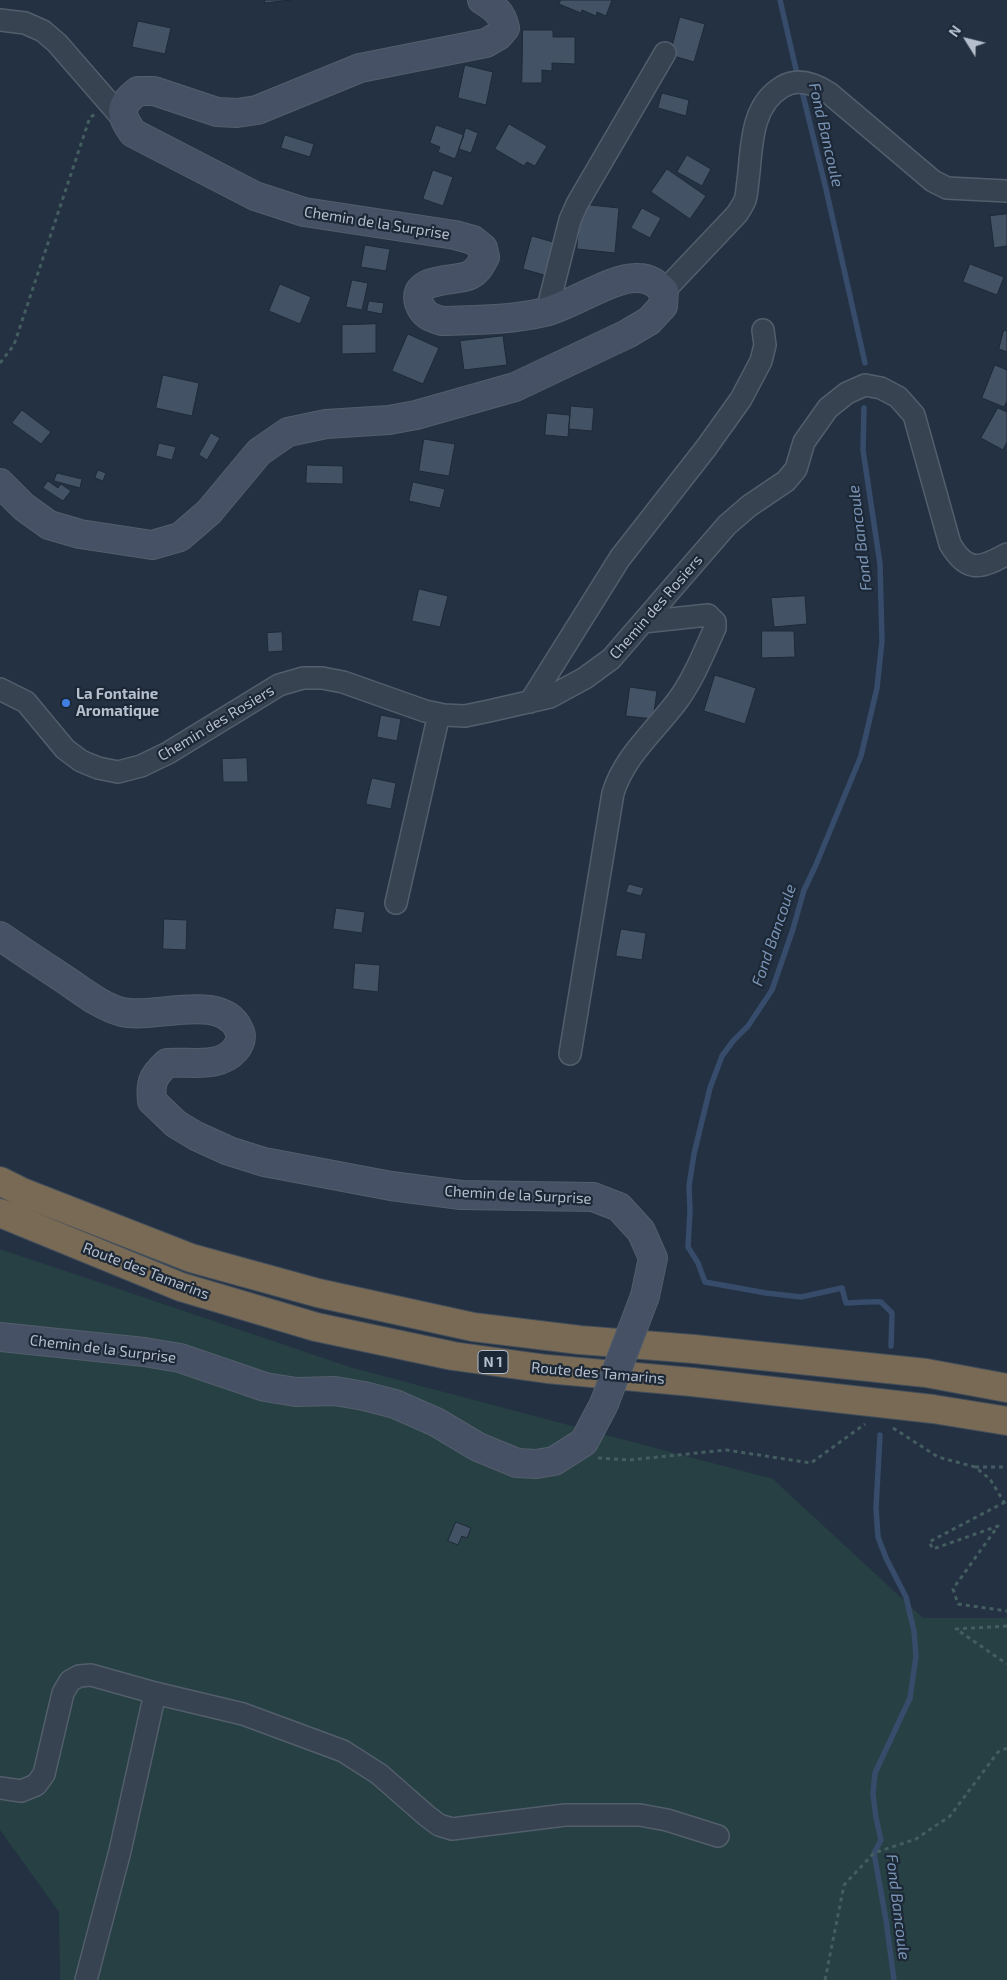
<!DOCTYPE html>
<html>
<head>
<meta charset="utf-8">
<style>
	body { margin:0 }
	#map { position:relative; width:1007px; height:1980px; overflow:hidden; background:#233142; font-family:"Exo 2",sans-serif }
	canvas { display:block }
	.north { position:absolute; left:942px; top:15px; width:50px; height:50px; -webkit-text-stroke:4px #1d2837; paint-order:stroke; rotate:306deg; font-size:14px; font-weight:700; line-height:20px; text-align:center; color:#b5becc }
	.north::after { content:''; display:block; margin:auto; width:18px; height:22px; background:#b5becc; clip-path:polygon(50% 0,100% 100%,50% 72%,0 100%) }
</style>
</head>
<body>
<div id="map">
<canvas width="1007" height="1980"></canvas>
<div class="north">N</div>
</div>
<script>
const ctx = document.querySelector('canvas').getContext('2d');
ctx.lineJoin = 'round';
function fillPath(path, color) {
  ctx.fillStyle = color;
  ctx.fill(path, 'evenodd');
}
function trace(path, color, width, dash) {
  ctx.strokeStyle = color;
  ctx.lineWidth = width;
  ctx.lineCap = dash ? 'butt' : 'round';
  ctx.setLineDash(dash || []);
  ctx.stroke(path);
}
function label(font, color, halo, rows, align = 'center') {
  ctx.font = font + ' "Exo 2",sans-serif';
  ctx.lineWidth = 4.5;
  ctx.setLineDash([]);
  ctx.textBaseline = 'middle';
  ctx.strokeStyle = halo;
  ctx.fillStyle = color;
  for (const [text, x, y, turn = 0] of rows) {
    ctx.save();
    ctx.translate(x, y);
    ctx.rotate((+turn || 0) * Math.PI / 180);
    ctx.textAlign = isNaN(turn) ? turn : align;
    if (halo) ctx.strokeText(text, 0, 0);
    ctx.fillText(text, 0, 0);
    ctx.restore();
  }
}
fillPath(new Path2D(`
	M 0,1249 L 353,1368 L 773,1479 L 923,1618 L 1007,1618 L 1007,1980 L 60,1980 L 59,1912 L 0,1830 Z`), '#264043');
trace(new Path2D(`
	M 780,0 L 798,78
	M 801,87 L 826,189 L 865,363
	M 864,408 L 863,450 L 880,564 L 882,641 L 877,688 L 861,756 L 815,867 L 804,890 L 793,929 L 772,990 L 748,1026 L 733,1041 L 722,1056 L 710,1088 L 694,1154 L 689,1186 L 690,1211 L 688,1247 L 698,1263 L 705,1282 L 766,1293 L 801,1297 L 842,1288 L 846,1303 C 858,1303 869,1301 881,1302 L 892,1313 L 891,1346
	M 880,1435 L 876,1508 L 878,1537 L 886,1558 L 906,1597 L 914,1631 L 916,1656 L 910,1698 L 875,1773 L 873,1794 L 876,1818 L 881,1840 L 874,1853 L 886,1920 L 894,1980`), '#364c6a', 5.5);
const building = new Path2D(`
	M 265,0 L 291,0 L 265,3 Z
	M 561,0 L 612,0 L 606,16 L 597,12 L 596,16 L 582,10 L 581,13 L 559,4 Z
	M 680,17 L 705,24 L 694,62 L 670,55 Z
	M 138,21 L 171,28 L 165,54 L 132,47 Z
	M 523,30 L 553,30 L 553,37 L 575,37 L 575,64 L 552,63 L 552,71 L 542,70 L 542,83 L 522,83 Z
	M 465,65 L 493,72 L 486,105 L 458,98 Z
	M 662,93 L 689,100 L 686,116 L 658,108 Z
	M 509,124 L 547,146 L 535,166 L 527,162 L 524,166 L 495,149 Z
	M 436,125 L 464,135 L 455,159 L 438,152 L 440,147 L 430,143 Z
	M 466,128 L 478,133 L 471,153 L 459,149 Z
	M 285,135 L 314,144 L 310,157 L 281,148 Z
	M 687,155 L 711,169 L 702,186 L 677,172 Z
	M 667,169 L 706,196 L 690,219 L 651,192 Z
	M 433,170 L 453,177 L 443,206 L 423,199 Z
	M 581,204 L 619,208 L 615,253 L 577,249 Z
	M 642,208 L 661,218 L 650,238 L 631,228 Z
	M 1007,214 L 1007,246 L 994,248 L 990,216 Z
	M 532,236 L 560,244 L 551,277 L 523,269 Z
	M 365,245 L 390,249 L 386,271 L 361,267 Z
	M 970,264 L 1004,277 L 997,295 L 963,282 Z
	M 352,280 L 368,283 L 362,310 L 346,307 Z
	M 280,284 L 311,297 L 300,324 L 269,311 Z
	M 369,301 L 384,303 L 382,314 L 367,311 Z
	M 376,324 L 376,353 L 342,354 L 342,325 Z
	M 1004,330 L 1007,331 L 1007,352 L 999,349 Z
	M 408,334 L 439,348 L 423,384 L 392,371 Z
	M 503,336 L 507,365 L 464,370 L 460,341 Z
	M 995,365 L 1007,370 L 1007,401 L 1004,407 L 982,398 Z
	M 163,375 L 199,383 L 192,416 L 156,408 Z
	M 571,406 L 594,408 L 592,431 L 569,429 Z
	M 998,408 L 1007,412 L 1007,442 L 1003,450 L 981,438 Z
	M 22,410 L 51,432 L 41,444 L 12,423 Z
	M 547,413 L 570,415 L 568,437 L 545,435 Z
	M 211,433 L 220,438 L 207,460 L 199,455 Z
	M 424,439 L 455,444 L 449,476 L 419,471 Z
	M 159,443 L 176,447 L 172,460 L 156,456 Z
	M 307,465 L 343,466 L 343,484 L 306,483 Z
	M 98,470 L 106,473 L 103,481 L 95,478 Z
	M 57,473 L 82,479 L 80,488 L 54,481 Z
	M 48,481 L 58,488 L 61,484 L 71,491 L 63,501 L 43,488 Z
	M 413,482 L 445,489 L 440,508 L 409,501 Z
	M 419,589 L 448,596 L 440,627 L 412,621 Z
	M 805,596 L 807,624 L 774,627 L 771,598 Z
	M 762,631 L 794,631 L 795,657 L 762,658 Z
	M 282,632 L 283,651 L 268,652 L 267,633 Z
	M 715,675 L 756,688 L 745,724 L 704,711 Z
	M 630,687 L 657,691 L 653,719 L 626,716 Z
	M 381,715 L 401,719 L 397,741 L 377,737 Z
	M 247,758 L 248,782 L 223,782 L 222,759 Z
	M 372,778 L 396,783 L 391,809 L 366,804 Z
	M 629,884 L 644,888 L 641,896 L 626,892 Z
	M 336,908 L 365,912 L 362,933 L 333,929 Z
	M 164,919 L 187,920 L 186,950 L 163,949 Z
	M 621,929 L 646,933 L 642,960 L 616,956 Z
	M 355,963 L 380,965 L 378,992 L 353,989 Z
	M 456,1522 L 471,1528 L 467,1538 L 462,1536 L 458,1545 L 448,1541 Z`);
fillPath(building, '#445266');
trace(building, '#1f2a39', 1);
const street = new Path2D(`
	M 0,20 L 25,23 L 43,31 L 57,43 L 124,120
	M 664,291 L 737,214 C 740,209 743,205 745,200 C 747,194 747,187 748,181 C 752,148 750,106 782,87 C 798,77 815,84 829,93 L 933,181 L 947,188 L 1007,191
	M 547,311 L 570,220 L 577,204 L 665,53
	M 0,689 L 26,702 L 65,749 L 81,761 L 98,768 L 118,772 L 141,766 L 168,753 L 279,685 L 303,678 L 322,678 L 343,682 L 425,711 L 444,715 L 465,716 L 489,711 L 550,697 L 585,678 L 611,659 L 727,525 L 749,506 L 786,481 L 796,469 L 804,442 L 828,408 L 847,393 L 865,385 L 881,388 L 898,397 L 914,415 L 950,544 C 967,573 980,569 1007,554
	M 530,702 L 620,558 L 706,448 L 741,399 L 761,361 L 765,345 L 763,330
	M 396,903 L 439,714
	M 570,1054 L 613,793 C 625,755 655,731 678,700 C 694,678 704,652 715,628 L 715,622 L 708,615 L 643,622
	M 0,1788 L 21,1791 L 36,1785 L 44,1774 L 63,1693 L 70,1681 L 79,1676 L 91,1675 L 155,1693 L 243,1714 L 343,1751 L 379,1774 L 427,1816 L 439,1825 L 452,1829 L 565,1815 L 640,1815 L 667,1820 L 718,1836
	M 86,1980 L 120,1851 L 155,1693`);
const secondary = new Path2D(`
	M 0,483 L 24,507 L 49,525 L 80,534 L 152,545 L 180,537 L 209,512 L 259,452 L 288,432 L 326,424 L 389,420 L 416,415 L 515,387 L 627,334 L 649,321 L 663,306 L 664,291 C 656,283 649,278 638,278 C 614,276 570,306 545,312 C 511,320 477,320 442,321 C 431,318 423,315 419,303 C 411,276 457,282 470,275 C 478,271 481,264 485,257 L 483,248 L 473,240 L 455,235 L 304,212 L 255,196 L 133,133 C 119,113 119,106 138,91 L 154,91 L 217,112 L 237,113 L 257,110 L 360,68 L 486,43 L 498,36 L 505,28 C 502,13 495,8 482,0
	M 0,936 C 23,952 46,967 70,983 C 86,994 103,1007 122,1012 C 153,1020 223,991 239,1030 C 243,1037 240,1044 235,1050 C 219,1069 189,1061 167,1063 C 153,1076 150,1082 152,1101 L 176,1124 L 196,1136 L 229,1151 L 264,1162 L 391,1186 L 461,1195 L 593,1197 L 619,1207 L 641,1231 L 653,1258 L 645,1296
	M 0,1337 L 144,1352 L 180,1358 L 265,1387 L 296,1392 L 335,1391 L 364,1396 L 395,1404 L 436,1422 L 478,1447 L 517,1463 L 536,1464 L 554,1461 L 584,1442 L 604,1404`);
const highway = new Path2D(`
	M 0,1181 L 22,1192 L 191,1258 L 318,1293 L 473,1327 L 580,1340 L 694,1349 L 926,1373 L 1007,1388
	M 0,1213 L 181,1287 L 316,1327 L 453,1356 L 547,1369 L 692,1382 L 933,1409 L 1007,1421`);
trace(street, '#535e6c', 24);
trace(secondary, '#535e6c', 30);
trace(highway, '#434e5c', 30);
trace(new Path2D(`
	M 0,363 L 14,345 L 90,117 L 96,114
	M 893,1428 L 938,1457 L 975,1467 L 990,1479 L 1007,1507
	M 598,1458 L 629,1460 L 726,1450 L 811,1463 L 865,1424
	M 975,1467 L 1007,1467
	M 1005,1502 L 929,1542 L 933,1549 L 998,1526 L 953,1589 L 958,1604 L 1007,1611
	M 1007,1626 L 956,1629 L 1007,1664
	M 825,1980 L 844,1885 L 874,1853 L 916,1839 L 950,1816 L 998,1752 L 1007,1748`), '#445d60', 3, [4, 4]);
trace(street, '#384352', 21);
trace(secondary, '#465165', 28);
trace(highway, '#786a54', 28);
const secondaryBridge = new Path2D(`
	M 604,1404 L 645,1296`);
trace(secondaryBridge, '#535e6c', 30, []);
trace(secondaryBridge, '#465165', 28);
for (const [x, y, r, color] of [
	[66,703,5,"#3f7fe0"]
]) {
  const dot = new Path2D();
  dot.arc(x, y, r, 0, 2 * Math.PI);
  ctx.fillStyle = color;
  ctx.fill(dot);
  trace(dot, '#1d2837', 2);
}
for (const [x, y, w] of [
	[493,1362,30]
]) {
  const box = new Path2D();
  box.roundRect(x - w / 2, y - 11.5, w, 23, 4);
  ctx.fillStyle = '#1d2837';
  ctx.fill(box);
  trace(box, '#b5becc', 1);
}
label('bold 14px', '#b5becc', null, [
	["N 1",493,1362]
]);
label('15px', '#b5becc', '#1d2837', [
	["Chemin de la Surprise",377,223,9],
	["Chemin des Rosiers",656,607,-49],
	["Chemin des Rosiers",216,723,-31],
	["Chemin de la Surprise",518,1195,3],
	["Route des Tamarins",146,1271,21],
	["Chemin de la Surprise",103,1349,7],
	["Route des Tamarins",598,1373,5]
]);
label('bold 15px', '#b5becc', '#1d2837', [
	["La Fontaine",76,694],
	["Aromatique",76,711]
], 'left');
label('italic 16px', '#7a94b5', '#1d2837', [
	["Fond Bancoule",826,135,77],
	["Fond Bancoule",860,538,-97],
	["Fond Bancoule",774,935,-71],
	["Fond Bancoule",898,1907,83]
]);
</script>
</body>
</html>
